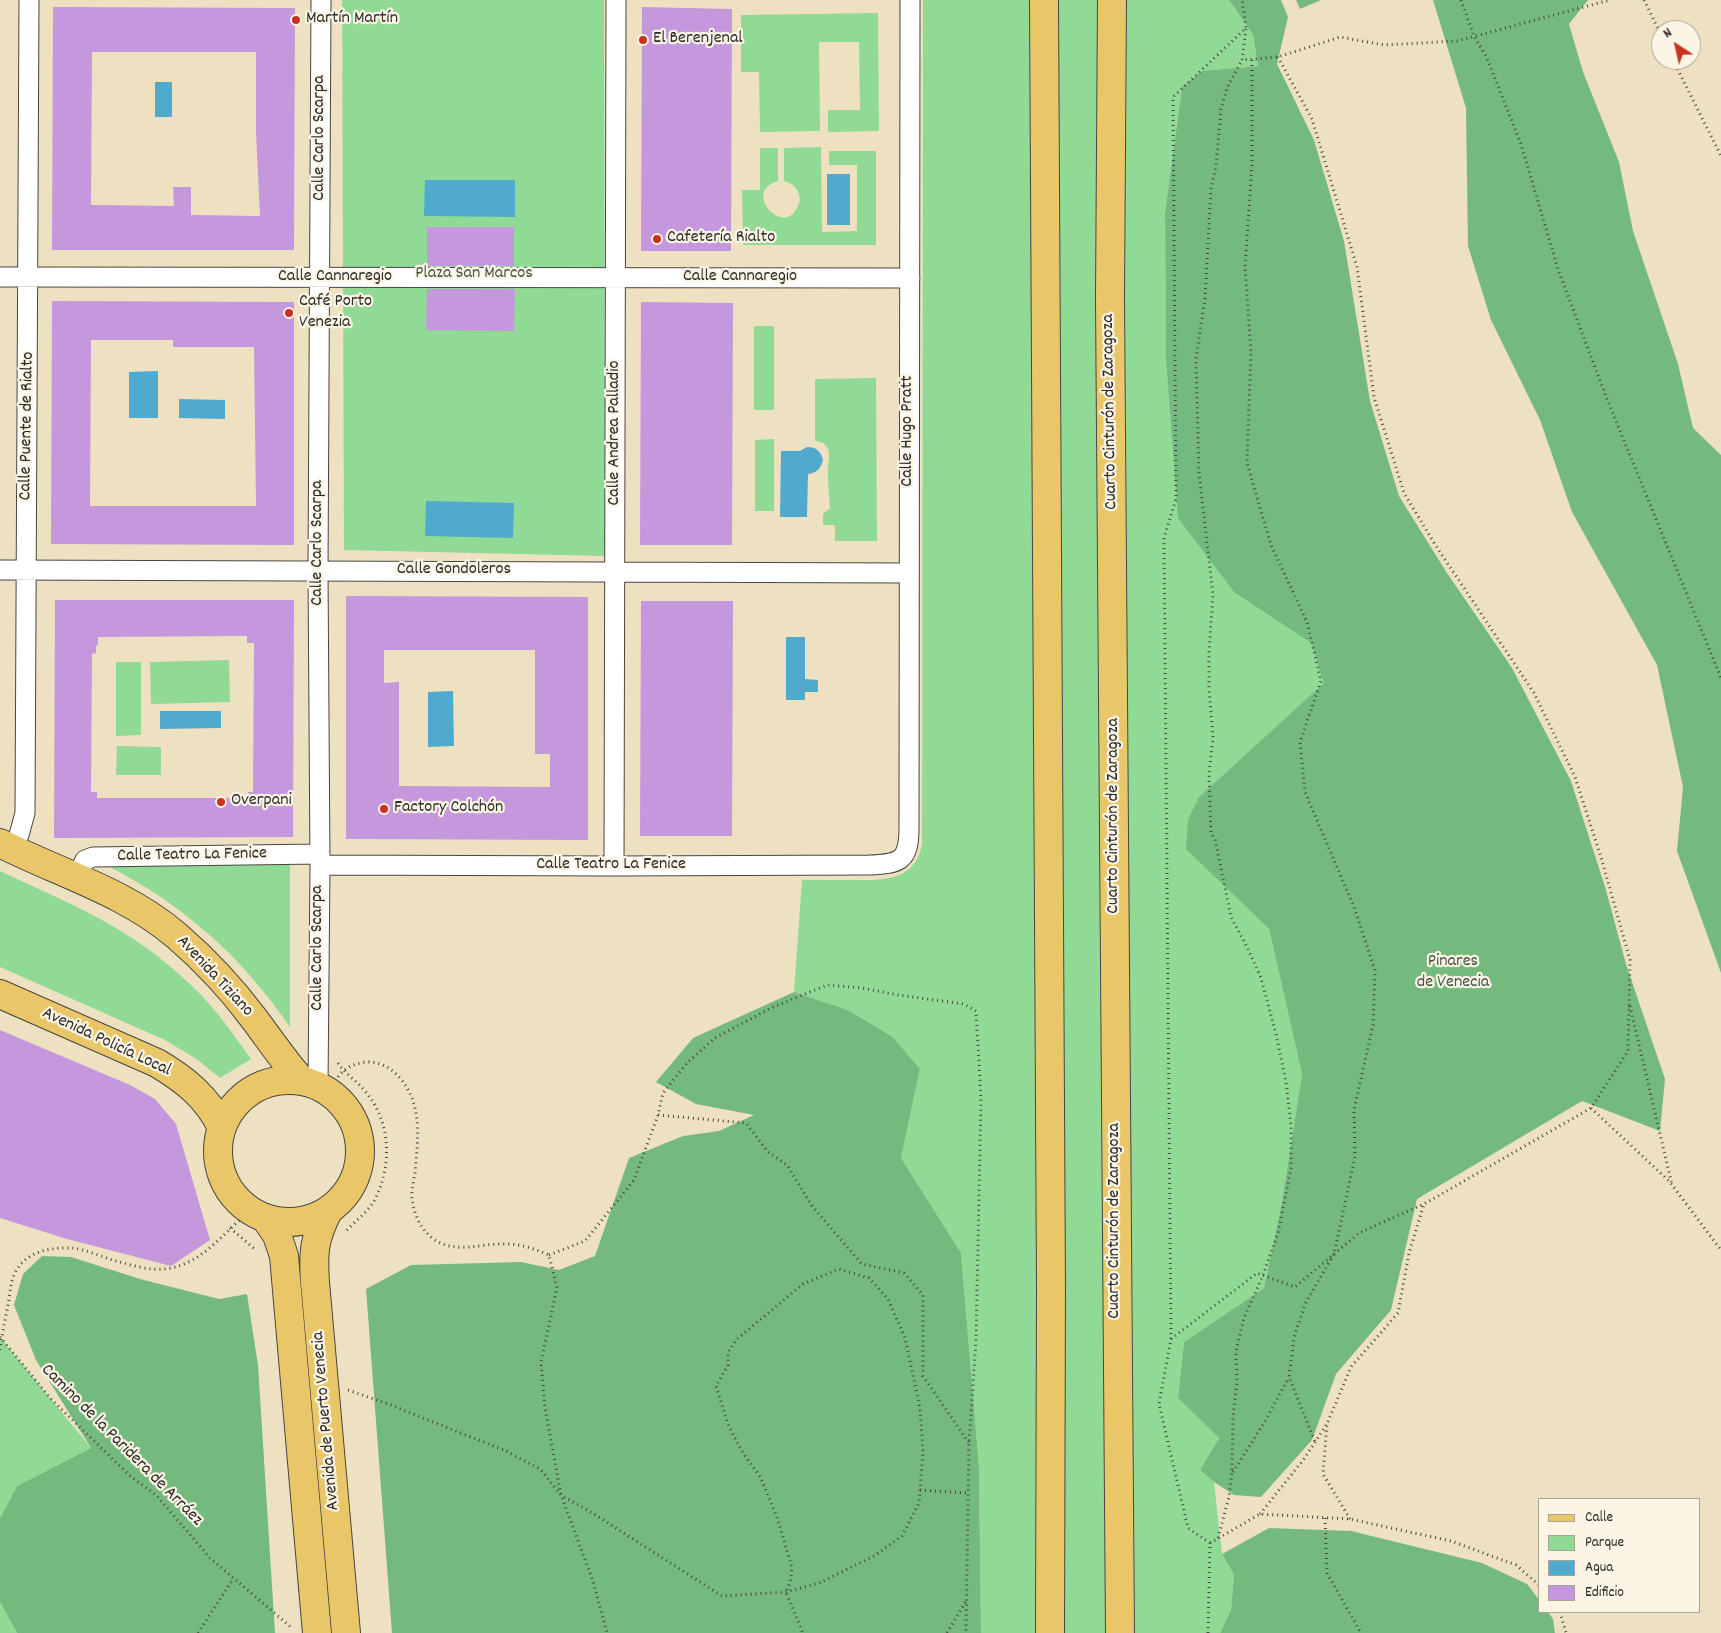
<!DOCTYPE html>
<html>
<head>
<meta charset="utf-8">
<style>
	body { margin:0 }
	#map { position:relative; width:1721px; height:1633px; overflow:hidden; background:#eee1c1; font-family:Dekko,sans-serif }
	canvas { display:block }
	.legend { position:absolute; left:1538px; top:1498px; width:162px; height:115px; box-sizing:border-box; background:#fcf5e5; border:1px solid #a8a49b; margin:0; padding:6px 9px; list-style:none; font-size:15px; color:#2b2b2b }
	.legend li { display:flex; align-items:center; gap:10px; height:25px }
	.legend b { width:25px; border:1px solid #a8a49b }
	.north { position:absolute; left:1651px; top:20px; width:50px; height:50px; box-sizing:border-box; background:#fcf5e5; border:1px solid #a8a49b; border-radius:50%; rotate:325deg; font-size:14px; font-weight:700; line-height:20px; text-align:center; color:#2b2b2b }
	.north::after { content:''; display:block; margin:auto; width:18px; height:22px; background:#c8321e; clip-path:polygon(50% 0,100% 100%,50% 72%,0 100%) }
</style>
</head>
<body>
<div id="map">
<canvas width="1721" height="1633"></canvas>
<ul class="legend">
<li><b style="height:6px;background:#e9c769"></b>Calle</li>
<li><b style="height:14px;background:#90da96"></b>Parque</li>
<li><b style="height:14px;background:#50aace"></b>Agua</li>
<li><b style="height:14px;background:#c597dc"></b>Edificio</li>
</ul>
<div class="north">N</div>
</div>
<script>
const ctx = document.querySelector('canvas').getContext('2d');
ctx.lineJoin = 'round';
function fillPath(path, color) {
  ctx.fillStyle = color;
  ctx.fill(path, 'evenodd');
}
function trace(path, color, width, dash) {
  ctx.strokeStyle = color;
  ctx.lineWidth = width;
  ctx.lineCap = dash ? 'butt' : 'round';
  ctx.setLineDash(dash || []);
  ctx.stroke(path);
}
function label(font, color, halo, rows, align = 'center') {
  ctx.font = font + ' Dekko,sans-serif';
  ctx.lineWidth = 4.5;
  ctx.setLineDash([]);
  ctx.textBaseline = 'middle';
  ctx.strokeStyle = halo;
  ctx.fillStyle = color;
  for (const [text, x, y, turn = 0] of rows) {
    ctx.save();
    ctx.translate(x, y);
    ctx.rotate((+turn || 0) * Math.PI / 180);
    ctx.textAlign = isNaN(turn) ? turn : align;
    if (halo) ctx.strokeText(text, 0, 0);
    ctx.fillText(text, 0, 0);
    ctx.restore();
  }
}
fillPath(new Path2D(`
	M 342,0 L 604,0 L 605,556 L 344,550 Z
	M 923,0 L 1229,0 L 1253,35 L 1258,66 L 1201,71 L 1182,87 L 1165,213 L 1166,357 L 1235,593 L 1311,643 L 1325,683 L 1199,797 L 1187,849 L 1269,929 L 1302,1074 L 1282,1202 L 1264,1288 L 1184,1342 L 1178,1398 L 1219,1438 L 1200,1470 L 1214,1482 L 1222,1554 L 1234,1575 L 1231,1610 L 1220,1633 L 981,1633 L 979,1467 L 961,1253 L 901,1158 L 920,1069 L 893,1037 L 848,1010 L 794,992 L 802,880 C 820,880 837,880 854,880 C 885,880 915,881 922,844 Z
	M 878,13 L 879,131 L 828,132 L 828,110 L 860,110 L 859,42 L 819,42 L 820,131 L 760,132 L 759,72 L 741,72 L 741,15 Z
	M 821,147 L 822,232 L 857,231 L 857,165 L 829,165 L 829,151 L 876,151 L 876,245 L 743,245 L 742,190 L 760,190 L 760,148 L 778,148 L 778,181 C 739,192 789,244 800,200 C 799,190 794,183 784,181 L 784,148 Z
	M 754,326 L 774,326 L 774,410 L 754,410 Z
	M 876,378 L 877,541 L 835,541 L 835,525 L 823,525 L 823,514 L 830,508 C 829,496 828,484 828,472 C 827,461 836,443 815,441 L 815,379 Z
	M 774,439 L 774,511 L 755,511 L 755,440 Z
	M 229,660 L 230,702 L 151,704 L 150,662 Z
	M 116,662 L 141,662 L 141,735 L 116,736 Z
	M 117,746 L 161,747 L 161,775 L 116,775 Z
	M 106,865 L 290,865 L 290,1027 C 241,956 183,904 106,865 Z
	M 0,871 C 44,892 91,911 132,938 C 154,952 175,970 194,988 C 216,1009 233,1034 251,1059 L 220,1078 L 198,1060 L 165,1040 L 0,967 Z
	M 0,1337 L 91,1448 L 17,1486 L 0,1518 Z
	M 0,1602 L 17,1633 L 0,1633 Z`), '#90da96');
fillPath(new Path2D(`
	M 1229,0 L 1281,0 L 1288,17 L 1277,64 L 1314,140 L 1344,241 L 1370,401 L 1399,496 L 1447,573 L 1512,668 L 1571,781 L 1606,890 L 1626,964 L 1665,1079 L 1660,1131 L 1582,1101 L 1417,1199 L 1391,1310 L 1336,1374 L 1312,1440 L 1261,1497 L 1234,1495 L 1214,1482 L 1200,1470 L 1219,1438 L 1178,1398 L 1184,1342 L 1264,1288 L 1282,1202 L 1302,1074 L 1269,929 L 1186,849 L 1188,820 L 1199,797 L 1324,683 L 1311,643 L 1235,593 L 1178,518 L 1166,357 L 1165,213 L 1182,87 L 1201,71 L 1258,66 L 1253,35 Z
	M 1296,0 L 1321,0 L 1300,9 Z
	M 1433,0 L 1588,0 L 1569,24 L 1583,72 L 1619,162 L 1633,231 L 1678,364 L 1693,428 L 1721,455 L 1721,973 L 1677,851 L 1683,787 L 1657,665 L 1572,512 L 1540,420 L 1491,320 L 1468,246 L 1466,108 Z
	M 794,992 L 848,1010 L 893,1037 L 920,1069 L 901,1158 L 961,1253 L 979,1467 L 981,1633 L 392,1633 L 366,1289 L 411,1265 L 521,1262 L 559,1270 L 595,1256 L 629,1158 L 683,1136 L 719,1131 L 754,1115 L 696,1104 L 656,1082 L 693,1038 Z
	M 42,1256 L 71,1257 L 140,1279 L 219,1299 L 247,1294 L 258,1365 L 275,1633 L 17,1633 L 0,1602 L 0,1518 L 17,1486 L 91,1448 L 36,1360 L 14,1305 L 23,1274 Z
	M 1269,1528 L 1351,1531 L 1482,1563 L 1527,1584 L 1540,1601 L 1540,1612 L 1548,1612 L 1553,1619 L 1555,1633 L 1220,1633 L 1231,1610 L 1234,1575 L 1222,1554 Z`), '#74ba7f');
fillPath(new Path2D(`
	M 155,82 L 172,82 L 172,117 L 155,117 Z
	M 827,174 L 850,174 L 850,225 L 827,225 Z
	M 425,180 L 515,180 L 515,217 L 424,216 Z
	M 158,371 L 158,418 L 129,418 L 129,372 Z
	M 179,399 L 225,400 L 225,419 L 179,418 Z
	M 807,447 C 816,447 821,451 823,460 C 821,468 817,473 808,474 L 807,517 L 780,517 L 781,451 L 800,451 Z
	M 426,501 L 514,503 L 513,538 L 425,536 Z
	M 786,637 L 805,637 L 805,679 L 818,680 L 818,692 L 805,692 L 805,700 L 786,700 Z
	M 453,691 L 454,746 L 428,747 L 428,692 Z
	M 160,711 L 221,711 L 221,728 L 160,729 Z`), '#50aace');
fillPath(new Path2D(`
	M 53,7 L 295,8 L 294,250 L 52,250 ZM 92,52 L 256,52 L 256,132 L 260,216 L 191,215 L 191,187 L 173,187 L 174,206 L 91,205 Z
	M 642,7 L 732,9 L 731,251 L 641,251 Z
	M 427,227 L 514,227 L 514,266 L 427,266 Z
	M 427,289 L 515,289 L 514,331 L 426,330 Z
	M 52,301 L 294,302 L 294,545 L 51,544 ZM 91,340 L 173,340 L 173,347 L 254,347 L 256,506 L 90,506 Z
	M 641,302 L 733,303 L 732,545 L 640,545 Z
	M 346,596 L 588,597 L 588,840 L 346,839 ZM 384,650 L 535,650 L 535,754 L 550,754 L 550,787 L 399,786 L 399,682 L 384,683 Z
	M 55,600 L 294,600 L 293,837 L 54,838 ZM 247,636 L 247,643 L 254,643 L 253,792 L 248,792 L 248,798 L 97,798 L 97,792 L 91,792 L 92,654 L 96,653 L 96,646 L 98,645 L 98,637 Z
	M 641,601 L 733,601 L 732,836 L 640,836 Z
	M 0,1030 L 130,1085 L 155,1099 L 176,1124 L 210,1240 L 171,1266 L 67,1239 L 0,1218 Z`), '#c597dc');
const street = new Path2D(`
	M 0,277 L 910,278
	M 0,570 L 908,573
	M 13,849 L 19,835 L 25,813 C 27,542 29,271 29,0
	M 320,865 L 614,866 L 869,865 C 900,864 909,861 909,828 L 910,0
	M 614,866 L 616,0
	M 76,878 L 85,860 L 93,857 L 320,854
	M 318,1086 L 320,865 L 318,571 L 321,0`);
const primary = new Path2D(`
	M 0,843 C 59,873 126,892 177,936 C 206,961 232,989 255,1020 C 270,1040 284,1061 301,1080
	M 0,994 L 157,1063 C 184,1079 207,1097 221,1126
	M218 1151a71 71 0 1 1 142 0a71 71 0 1 1-142 0Z
	M 328,1211 C 314,1239 313,1252 315,1282 L 346,1633
	M 268,1222 L 277,1235 L 284,1256 L 317,1633`);
const highway = new Path2D(`
	M 1044,0 L 1051,1287 L 1050,1633
	M 1112,0 L 1110,298 L 1120,1633`);
trace(street, '#484642', 21);
trace(primary, '#484642', 30);
trace(highway, '#484642', 30);
trace(new Path2D(`
	M 1461,0 L 1474,36 L 1486,56 L 1521,144 L 1558,269 L 1605,394 L 1721,678
	M 1644,0 L 1661,35
	M 1246,29 L 1242,60 L 1278,57 L 1340,37 L 1384,45 L 1457,41 L 1610,0
	M 1252,60 L 1252,165 L 1245,266 L 1251,351 L 1247,463 L 1271,545 L 1307,622 L 1321,681 L 1300,742 L 1305,792 L 1354,907 L 1375,970 L 1373,1025 L 1354,1110 L 1355,1157 L 1334,1254 L 1305,1304 L 1294,1337 L 1289,1377 L 1315,1442
	M 1673,60 L 1721,156
	M 1630,1006 L 1672,1185
	M 338,1063 C 345,1074 356,1080 364,1090 C 391,1120 393,1166 374,1201 C 367,1213 354,1222 345,1232
	M 338,1077 C 345,1067 356,1063 367,1062 C 381,1062 391,1068 400,1078 C 423,1105 418,1139 415,1172 C 414,1181 411,1190 412,1199 C 414,1214 420,1228 432,1238 C 455,1255 480,1243 506,1244 C 521,1244 535,1249 549,1255 L 557,1288 L 541,1362 L 545,1408 L 561,1495 L 593,1581 L 607,1633
	M 1591,1108 L 1669,1181 L 1721,1250
	M 658,1115 L 746,1123 L 768,1152 L 787,1165 L 812,1206 L 862,1264 L 904,1273 L 923,1295 L 923,1376 L 969,1443
	M 230,1228 L 256,1250
	M 549,1255 L 585,1241 L 634,1180 L 658,1115 L 663,1093 L 687,1063 L 715,1038 L 771,1008 L 827,985 L 862,988 L 898,995 L 964,1004 L 976,1011 L 981,1099 L 976,1341 L 969,1443 L 966,1633
	M 0,1337 L 52,1400 L 129,1475 L 156,1495 L 210,1558 L 293,1629
	M 1171,1339 L 1257,1273 L 1295,1287 L 1359,1233 L 1424,1204 L 1591,1108 L 1628,1051 L 1630,960 L 1601,857 L 1575,777 L 1534,693 L 1436,546 L 1404,493 L 1374,397 L 1357,267 L 1312,119 L 1278,57
	M 0,1350 C 2,1335 5,1320 8,1305 C 10,1296 10,1284 14,1275 C 24,1252 49,1247 72,1248 C 85,1249 100,1256 112,1260 C 129,1264 147,1271 165,1269 C 200,1265 221,1236 245,1215
	M 348,1390 L 388,1404 L 506,1451 L 540,1469 L 561,1495 L 594,1514 L 722,1596 L 786,1592 L 819,1583 L 874,1556 L 902,1536 L 919,1503 L 923,1452 L 920,1408 L 905,1338 L 888,1299 L 869,1278 L 839,1269 L 803,1284 L 737,1339 L 728,1352 L 728,1365 L 716,1386 L 729,1427 L 743,1453 L 761,1478 L 778,1520 L 792,1568 L 790,1583 L 786,1592 L 803,1633
	M 1233,1472 L 1264,1423 L 1289,1377
	M 920,1490 L 969,1493
	M 1260,1514 L 1304,1459 L 1327,1424
	M 1325,1518 L 1327,1573 L 1361,1633
	M 1350,1519 L 1323,1474 L 1327,1424 L 1351,1367 L 1398,1313 L 1409,1253 L 1424,1204
	M 1218,1538 L 1229,1497 L 1232,1471 L 1233,1416 L 1237,1382 L 1236,1351 L 1244,1318 L 1263,1275 L 1278,1233 L 1291,1168 L 1291,1125 L 1286,1082 L 1276,1034 L 1261,978 L 1248,949 L 1231,917 L 1215,839 L 1211,833 L 1209,773 L 1213,738 L 1209,689 L 1209,651 L 1213,595 L 1199,473 L 1196,359 L 1205,298 L 1211,189 L 1216,166 L 1221,109 L 1227,88 L 1242,60
	M 1210,1543 L 1260,1514 L 1350,1519 L 1451,1541 L 1516,1565 L 1540,1586
	M 1560,1612 L 1566,1633
	M 198,1633 L 233,1579
	M 947,1633 L 966,1601
	M 1208,1633 L 1210,1543 L 1188,1528 L 1159,1404 L 1171,1339 L 1164,538 L 1176,499 L 1173,97 L 1246,28 L 1242,0`), '#484642', 3, [1, 4]);
trace(street, '#fff', 19);
trace(primary, '#e9c769', 28);
trace(highway, '#e9c769', 28);
for (const [x, y, r, color] of [
	[296,20,5,"#c8321e"],
	[643,40,5,"#c8321e"],
	[657,239,5,"#c8321e"],
	[289,313,5,"#c8321e"],
	[221,802,5,"#c8321e"],
	[384,809,5,"#c8321e"]
]) {
  const dot = new Path2D();
  dot.arc(x, y, r, 0, 2 * Math.PI);
  ctx.fillStyle = color;
  ctx.fill(dot);
  trace(dot, '#fcf5e5', 2);
}
label('18px', '#2b2b2b', '#fcf5e5', [
	["Martín Martín",306,20],
	["El Berenjenal",653,40],
	["Cafetería Rialto",667,239],
	["Café Porto",299,303],
	["Venezia",299,324],
	["Overpani",231,802],
	["Factory Colchón",394,809]
], 'left');
label('18px', '#2b2b2b', '#fcf5e5', [
	["Calle Carlo Scarpa",321,138,-90],
	["Calle Cannaregio",335,278],
	["Calle Cannaregio",740,278],
	["Cuarto Cinturón de Zaragoza",1111,412,-91],
	["Calle Puente de Rialto",28,426,-89],
	["Calle Hugo Pratt",909,431,-90],
	["Calle Andrea Palladio",616,433,-90],
	["Calle Carlo Scarpa",319,543,-90],
	["Calle Gondoleros",454,571],
	["Cuarto Cinturón de Zaragoza",1115,816,-90],
	["Calle Teatro La Fenice",192,856,-1],
	["Calle Teatro La Fenice",611,866],
	["Calle Carlo Scarpa",319,948,-90],
	["Avenida Tiziano",214,977,47],
	["Avenida Policía Local",106,1043,25],
	["Cuarto Cinturón de Zaragoza",1116,1221,-90],
	["Avenida de Puerto Venecia",327,1421,-95],
	["Camino de la Paridera de Arráez",121,1446,45]
]);
label('18px', '#445746', '#fcf5e5', [
	["Plaza San Marcos",474,275],
	["Pinares",1453,963],
	["de Venecia",1453,984]
]);
</script>
</body>
</html>
